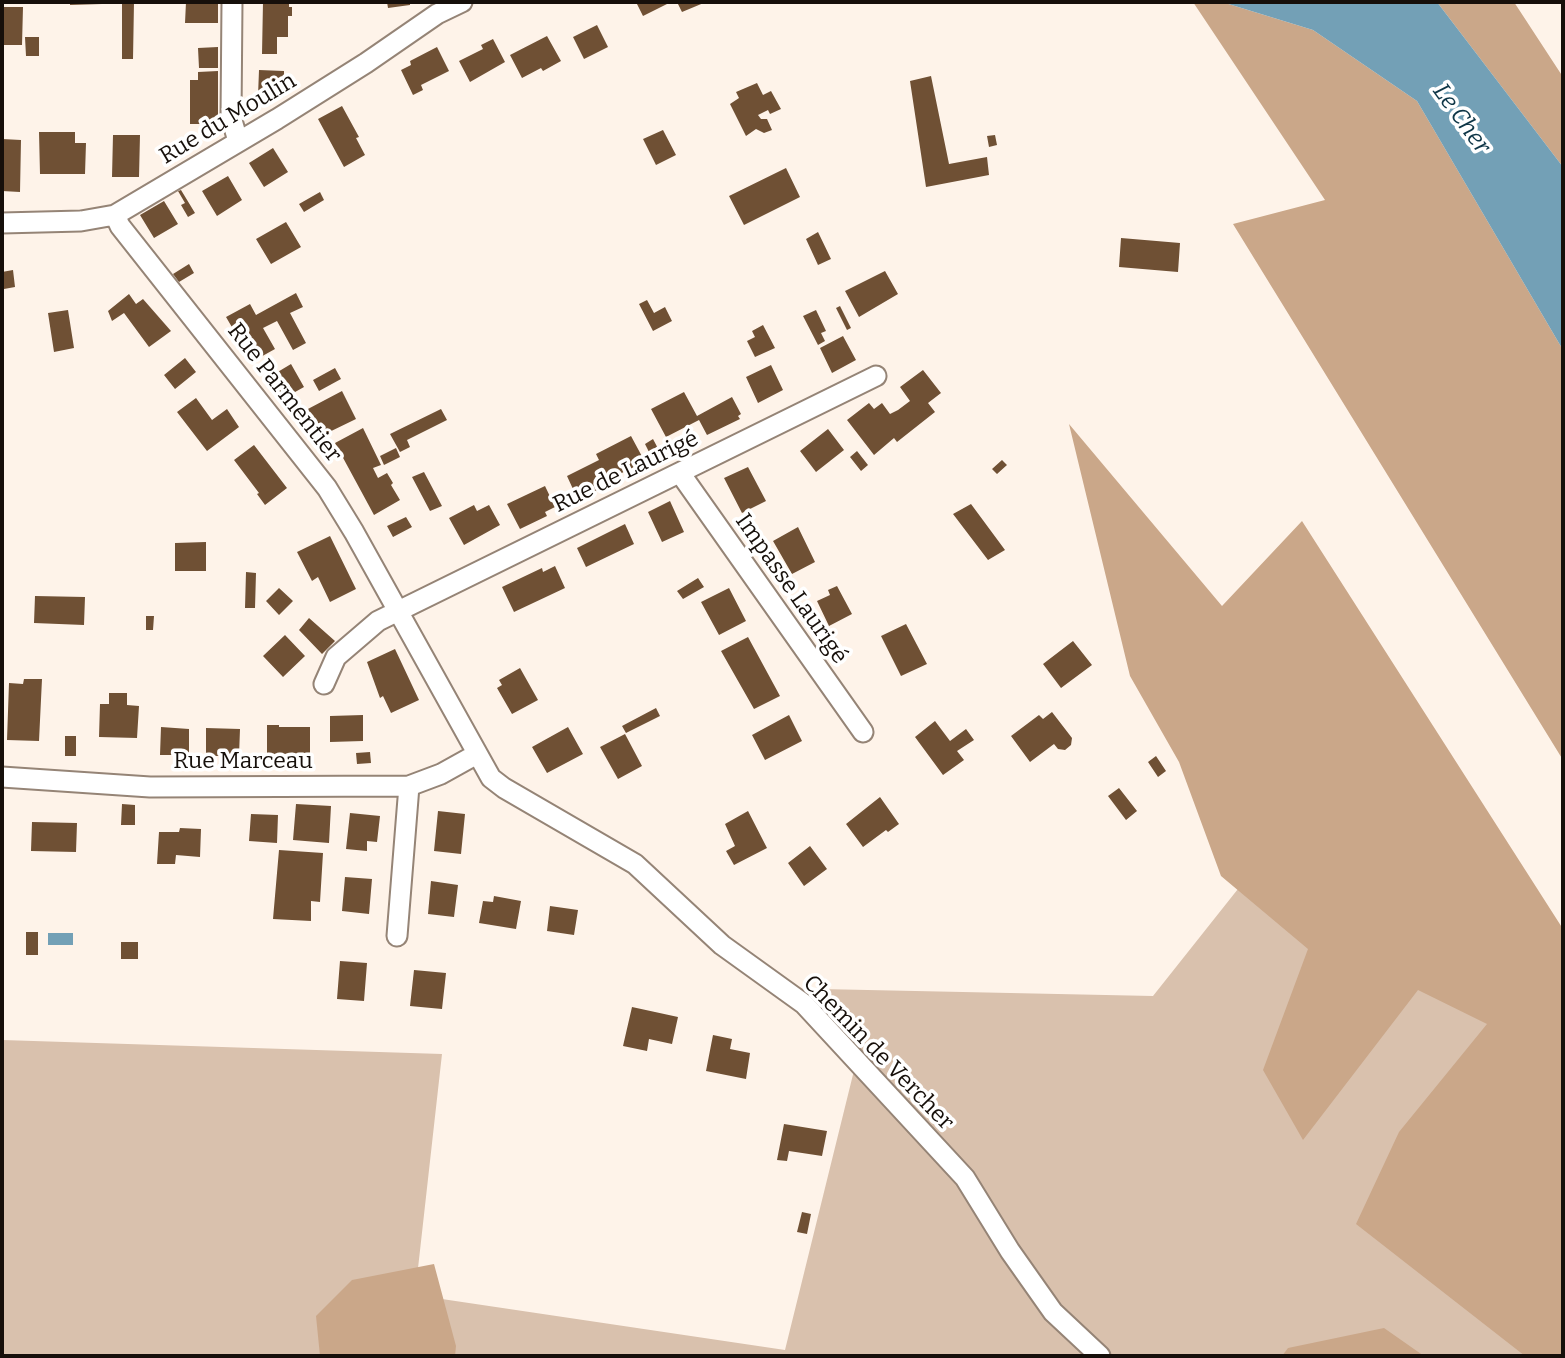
<!DOCTYPE html>
<html>
<head>
<meta charset="utf-8">
<style>
	body { margin:0 }
	#map { position:relative; width:1565px; height:1358px; overflow:hidden; background:#fef3e9; font-family:Bitter,serif }
	canvas { display:block }
	.frame { position:absolute; inset:0; border:4px solid #160f0a; pointer-events:none }
</style>
</head>
<body>
<div id="map">
<canvas width="1565" height="1358"></canvas>
<div class="frame"></div>
</div>
<script>
const ctx = document.querySelector('canvas').getContext('2d');
ctx.lineJoin = 'round';
function fillPath(path, color) {
  ctx.fillStyle = color;
  ctx.fill(path, 'evenodd');
}
function trace(path, color, width, dash) {
  ctx.strokeStyle = color;
  ctx.lineWidth = width;
  ctx.lineCap = dash ? 'butt' : 'round';
  ctx.setLineDash(dash || []);
  ctx.stroke(path);
}
function label(font, color, halo, rows, align = 'center') {
  ctx.font = font + ' Bitter,serif';
  ctx.lineWidth = 7;
  ctx.setLineDash([]);
  ctx.textBaseline = 'middle';
  ctx.strokeStyle = halo;
  ctx.fillStyle = color;
  for (const [text, x, y, turn = 0] of rows) {
    ctx.save();
    ctx.translate(x, y);
    ctx.rotate((+turn || 0) * Math.PI / 180);
    ctx.textAlign = isNaN(turn) ? turn : align;
    if (halo) ctx.strokeText(text, 0, 0);
    ctx.fillText(text, 0, 0);
    ctx.restore();
  }
}
fillPath(new Path2D(`
	M 1257,865 L 1534,990 L 1563,1356 L 2,1356 L 2,1040 L 442,1054 L 415,1295 L 785,1350 L 864,1030 L 820,989 L 1153,996 Z`), '#d9c1ad');
fillPath(new Path2D(`
	M 1193,2 L 1222,2 L 1313,30 L 1417,101 L 1563,350 L 1563,760 L 1233,224 L 1325,200 Z
	M 1437,2 L 1514,2 L 1563,77 L 1563,167 Z
	M 1069,424 L 1222,606 L 1302,521 L 1563,929 L 1563,1356 L 1525,1356 L 1356,1224 L 1399,1132 L 1487,1024 L 1418,990 L 1303,1140 L 1263,1070 L 1308,949 L 1221,876 L 1179,762 L 1130,676 Z
	M 434,1264 L 456,1346 L 455,1356 L 320,1356 L 316,1316 L 352,1280 Z
	M 1384,1328 L 1424,1356 L 1282,1356 L 1288,1348 Z`), '#caa789');
fillPath(new Path2D(`
	M 1222,2 L 1437,2 L 1563,167 L 1563,350 L 1417,101 L 1313,30 Z
	M 48,933 L 73,933 L 73,945 L 48,945 Z`), '#73a0b6');
fillPath(new Path2D(`
	M 70,2 L 102,2 L 102,4 L 70,5 Z
	M 122,2 L 134,2 L 133,59 L 122,59 Z
	M 186,2 L 218,2 L 218,23 L 185,23 Z
	M 263,2 L 289,2 L 289,7 L 292,7 L 292,16 L 288,16 L 288,37 L 277,37 L 277,54 L 262,54 Z
	M 387,2 L 410,2 L 410,5 L 388,8 Z
	M 636,2 L 671,2 L 643,16 Z
	M 677,2 L 706,2 L 682,12 Z
	M 2,7 L 23,7 L 22,45 L 2,45 Z
	M 597,25 L 608,47 L 584,59 L 573,37 Z
	M 547,36 L 561,61 L 543,71 L 541,68 L 522,78 L 510,55 Z
	M 25,37 L 39,37 L 39,56 L 26,56 Z
	M 493,39 L 505,62 L 470,82 L 459,61 L 483,49 L 481,45 Z
	M 218,47 L 218,68 L 199,68 L 198,48 Z
	M 437,47 L 449,71 L 421,85 L 423,90 L 413,95 L 401,70 L 411,65 L 410,61 Z
	M 259,70 L 284,71 L 284,97 L 258,96 Z
	M 218,71 L 218,124 L 190,124 L 190,80 L 198,80 L 198,72 Z
	M 931,76 L 949,164 L 987,157 L 989,175 L 926,187 L 910,81 Z
	M 757,83 L 763,95 L 771,91 L 781,109 L 770,114 L 768,110 L 758,115 L 761,119 L 767,119 L 772,130 L 764,133 L 756,129 L 746,136 L 730,104 L 739,98 L 736,92 Z
	M 342,106 L 359,137 L 356,138 L 365,155 L 344,167 L 318,119 Z
	M 663,130 L 676,155 L 656,165 L 643,139 Z
	M 39,132 L 75,132 L 75,143 L 86,143 L 85,174 L 40,174 Z
	M 113,135 L 140,135 L 139,177 L 112,177 Z
	M 995,135 L 997,145 L 989,147 L 987,136 Z
	M 2,139 L 21,140 L 20,192 L 2,191 Z
	M 273,148 L 288,172 L 264,187 L 249,163 Z
	M 786,168 L 800,197 L 744,225 L 729,196 Z
	M 228,176 L 242,200 L 217,216 L 202,191 Z
	M 181,190 L 195,213 L 188,217 L 181,205 L 185,203 L 178,191 Z
	M 320,192 L 324,200 L 304,212 L 299,204 Z
	M 164,201 L 178,224 L 154,238 L 140,215 Z
	M 286,222 L 301,247 L 271,264 L 256,239 Z
	M 818,232 L 831,259 L 818,265 L 806,239 Z
	M 1121,238 L 1180,243 L 1178,272 L 1119,267 Z
	M 189,264 L 194,273 L 179,282 L 173,274 Z
	M 13,270 L 15,287 L 4,289 L 2,272 Z
	M 885,271 L 898,294 L 859,317 L 845,291 Z
	M 296,293 L 303,307 L 290,313 L 306,343 L 293,350 L 277,321 L 263,328 L 275,349 L 257,359 L 245,338 L 240,341 L 226,317 L 250,304 L 256,315 Z
	M 129,294 L 136,304 L 143,299 L 171,331 L 149,347 L 124,313 L 112,321 L 108,311 Z
	M 647,300 L 654,313 L 665,307 L 672,321 L 653,331 L 639,304 Z
	M 840,306 L 851,328 L 847,330 L 836,308 Z
	M 68,310 L 74,348 L 54,352 L 48,313 Z
	M 816,310 L 826,331 L 821,333 L 825,341 L 818,345 L 803,316 Z
	M 763,325 L 775,348 L 755,357 L 747,341 L 755,337 L 752,331 Z
	M 843,336 L 856,360 L 832,373 L 820,348 Z
	M 185,358 L 196,372 L 175,389 L 164,375 Z
	M 291,364 L 304,387 L 279,401 L 266,379 Z
	M 771,365 L 783,390 L 758,403 L 746,377 Z
	M 335,368 L 341,379 L 319,391 L 313,380 Z
	M 923,370 L 941,393 L 928,403 L 935,412 L 897,442 L 894,438 L 874,455 L 847,420 L 869,403 L 874,409 L 882,403 L 890,414 L 898,410 L 910,401 L 900,387 Z
	M 342,391 L 356,419 L 321,436 L 306,410 Z
	M 684,392 L 697,416 L 732,397 L 741,414 L 738,416 L 740,419 L 707,435 L 699,420 L 666,437 L 651,409 Z
	M 196,398 L 212,420 L 227,409 L 239,427 L 207,451 L 177,412 Z
	M 441,409 L 447,420 L 407,440 L 410,447 L 400,452 L 390,434 Z
	M 363,428 L 381,465 L 373,468 L 378,478 L 387,473 L 393,483 L 391,485 L 400,500 L 374,515 L 335,443 Z
	M 828,429 L 844,450 L 816,472 L 800,451 Z
	M 631,436 L 645,462 L 609,479 L 611,483 L 578,500 L 567,476 L 599,460 L 596,454 Z
	M 653,439 L 663,458 L 654,462 L 645,444 Z
	M 254,445 L 287,488 L 265,505 L 257,494 L 259,493 L 234,460 Z
	M 396,448 L 400,457 L 384,465 L 380,456 Z
	M 857,451 L 868,465 L 861,471 L 850,457 Z
	M 1002,460 L 1007,465 L 997,474 L 992,469 Z
	M 748,467 L 766,501 L 742,513 L 724,478 Z
	M 424,472 L 442,506 L 430,511 L 412,477 Z
	M 545,486 L 555,507 L 545,512 L 547,516 L 520,529 L 507,504 Z
	M 670,501 L 684,532 L 662,542 L 648,512 Z
	M 971,504 L 1005,550 L 988,560 L 953,514 Z
	M 474,505 L 477,511 L 489,505 L 500,525 L 464,545 L 449,518 Z
	M 406,517 L 412,527 L 393,537 L 387,526 Z
	M 625,524 L 634,544 L 586,567 L 577,548 Z
	M 798,527 L 815,562 L 792,574 L 773,541 Z
	M 330,536 L 356,589 L 330,602 L 318,577 L 312,581 L 297,552 Z
	M 206,542 L 206,571 L 175,571 L 175,543 Z
	M 555,566 L 565,588 L 514,612 L 502,587 L 542,568 L 543,572 Z
	M 246,572 L 256,573 L 255,608 L 245,608 Z
	M 698,578 L 704,587 L 683,599 L 677,591 Z
	M 837,586 L 852,614 L 829,626 L 817,601 L 830,595 L 828,590 Z
	M 279,588 L 293,601 L 279,615 L 266,601 Z
	M 729,588 L 746,621 L 719,635 L 701,602 Z
	M 35,596 L 85,597 L 84,625 L 34,623 Z
	M 146,616 L 154,616 L 153,630 L 146,630 Z
	M 309,618 L 335,641 L 322,654 L 299,630 Z
	M 906,624 L 927,664 L 901,676 L 881,636 Z
	M 285,635 L 305,656 L 283,677 L 263,656 Z
	M 748,637 L 780,696 L 754,709 L 721,651 Z
	M 1073,641 L 1092,665 L 1061,688 L 1043,664 Z
	M 395,649 L 419,700 L 391,713 L 383,696 L 380,698 L 367,662 Z
	M 520,668 L 538,700 L 512,714 L 497,688 L 502,685 L 499,680 Z
	M 24,679 L 42,679 L 39,741 L 7,740 L 9,683 L 23,684 Z
	M 109,693 L 127,693 L 127,705 L 139,706 L 137,738 L 99,737 L 100,704 L 109,704 Z
	M 656,708 L 660,716 L 626,733 L 622,726 Z
	M 1052,712 L 1072,738 L 1071,745 L 1065,750 L 1058,749 L 1054,744 L 1030,762 L 1011,736 L 1039,715 L 1043,719 Z
	M 363,715 L 363,741 L 330,742 L 330,716 Z
	M 789,715 L 802,741 L 765,760 L 752,735 Z
	M 935,721 L 950,741 L 966,729 L 974,740 L 957,751 L 964,760 L 943,775 L 915,737 Z
	M 267,725 L 279,725 L 279,727 L 310,727 L 310,756 L 267,757 Z
	M 161,727 L 189,729 L 189,755 L 160,755 Z
	M 568,727 L 583,754 L 547,773 L 532,747 Z
	M 206,728 L 240,729 L 239,756 L 206,756 Z
	M 625,734 L 642,766 L 618,779 L 600,747 Z
	M 65,736 L 76,736 L 76,756 L 65,756 Z
	M 370,752 L 371,763 L 357,764 L 356,753 Z
	M 1156,756 L 1166,771 L 1158,777 L 1148,762 Z
	M 1119,788 L 1137,811 L 1126,820 L 1108,796 Z
	M 880,797 L 899,824 L 888,832 L 886,830 L 863,847 L 846,824 Z
	M 122,804 L 135,805 L 135,825 L 121,825 Z
	M 296,804 L 331,806 L 329,843 L 293,840 Z
	M 438,811 L 465,814 L 461,854 L 434,851 Z
	M 748,811 L 767,848 L 734,865 L 726,851 L 735,846 L 725,824 Z
	M 350,813 L 380,816 L 377,842 L 367,841 L 367,851 L 346,849 Z
	M 251,814 L 278,815 L 277,843 L 249,841 Z
	M 32,822 L 77,823 L 76,852 L 31,851 Z
	M 180,828 L 201,829 L 200,857 L 176,855 L 175,864 L 157,864 L 159,832 L 179,832 Z
	M 810,846 L 827,869 L 804,886 L 788,863 Z
	M 279,850 L 323,853 L 320,902 L 311,901 L 311,921 L 273,919 Z
	M 345,877 L 372,879 L 369,914 L 342,911 Z
	M 431,881 L 458,885 L 454,917 L 428,914 Z
	M 494,896 L 521,901 L 516,929 L 479,923 L 483,901 L 493,902 Z
	M 550,906 L 578,910 L 574,935 L 547,931 Z
	M 26,932 L 38,932 L 38,955 L 26,955 Z
	M 121,942 L 138,942 L 138,959 L 121,959 Z
	M 340,961 L 367,963 L 364,1001 L 337,999 Z
	M 414,970 L 446,973 L 442,1009 L 410,1006 Z
	M 632,1007 L 678,1017 L 672,1044 L 649,1039 L 647,1051 L 623,1046 Z
	M 713,1035 L 732,1039 L 730,1049 L 750,1053 L 746,1079 L 706,1071 Z
	M 784,1124 L 827,1131 L 822,1156 L 789,1151 L 787,1161 L 777,1160 Z
	M 802,1212 L 811,1214 L 807,1234 L 797,1232 Z`), '#6f5034');
const street = new Path2D(`
	M 232,2 L 231,117 L 238,141
	M 115,215 L 120,226 L 327,488 L 354,532 L 491,778 L 504,788 L 635,864 L 722,945 L 804,1004 L 965,1178 L 1010,1251 L 1053,1312 L 1100,1356
	M 2,223 L 81,221 L 115,215 L 277,119 L 366,63 L 437,14 L 462,2
	M 680,473 L 863,732
	M 324,684 L 336,657 L 378,621 L 876,376
	M 2,777 L 150,787 L 409,786 L 441,774 L 477,754
	M 397,936 L 409,786`);
trace(street, '#958476', 23);
trace(street, '#fff', 19);
label('23px', '#160f0a', '#fff', [
	["Rue du Moulin",228,119,-31],
	["Rue Parmentier",284,393,52],
	["Rue de Laurigé",626,472,-26],
	["Impasse Laurigé",791,589,55],
	["Rue Marceau",243,762],
	["Chemin de Vercher",878,1053,46]
]);
label('italic 24px', '#0e3647', '#fff', [
	["Le Cher",1461,119,54]
]);
</script>
</body>
</html>
